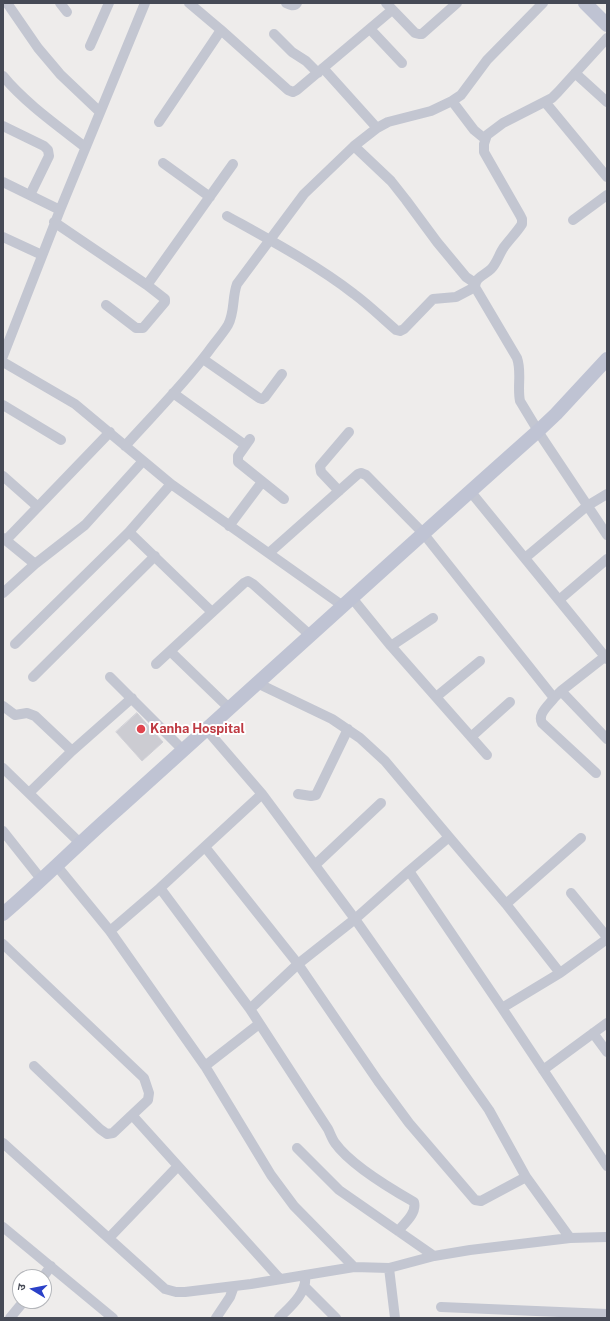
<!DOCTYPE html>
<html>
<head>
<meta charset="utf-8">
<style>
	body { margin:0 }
	#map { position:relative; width:610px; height:1321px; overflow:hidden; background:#eeeceb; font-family:"Public Sans","Noto Sans Devanagari",sans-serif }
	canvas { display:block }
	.frame { position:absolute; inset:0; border:4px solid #464a56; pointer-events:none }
	.north { position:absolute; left:12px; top:1269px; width:40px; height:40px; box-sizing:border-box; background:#fff; border:1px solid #b5b7bb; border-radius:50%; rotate:280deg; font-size:11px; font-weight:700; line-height:16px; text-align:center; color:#464a56 }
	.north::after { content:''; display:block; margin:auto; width:14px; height:18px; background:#2b41c8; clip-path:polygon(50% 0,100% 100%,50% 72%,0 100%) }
</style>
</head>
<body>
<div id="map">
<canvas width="610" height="1321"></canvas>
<div class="frame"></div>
<div class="north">उ</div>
</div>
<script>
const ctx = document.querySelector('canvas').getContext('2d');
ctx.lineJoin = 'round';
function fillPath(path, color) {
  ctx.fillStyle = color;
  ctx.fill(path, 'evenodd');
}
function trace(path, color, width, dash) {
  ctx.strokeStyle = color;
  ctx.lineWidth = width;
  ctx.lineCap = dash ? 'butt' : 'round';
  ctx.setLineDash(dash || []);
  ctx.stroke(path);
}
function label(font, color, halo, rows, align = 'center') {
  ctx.font = font + ' "Public Sans",sans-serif';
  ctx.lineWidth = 4;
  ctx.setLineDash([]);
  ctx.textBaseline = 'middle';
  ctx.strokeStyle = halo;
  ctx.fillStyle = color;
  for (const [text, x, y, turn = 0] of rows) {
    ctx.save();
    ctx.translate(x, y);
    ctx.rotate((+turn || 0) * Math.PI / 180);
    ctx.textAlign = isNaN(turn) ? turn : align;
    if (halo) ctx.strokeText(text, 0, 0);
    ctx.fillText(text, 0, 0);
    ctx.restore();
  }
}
const building = new Path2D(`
	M 137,713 L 163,742 L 142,761 L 116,732 Z`);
fillPath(building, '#ccccd2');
trace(building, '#d0d0d6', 1);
trace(new Path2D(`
	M 7,3 L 38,48 L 60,74 L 100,112
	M 60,3 L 67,12
	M 189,3 L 221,30 L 288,90 L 293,92 L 297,90 L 392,10
	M 286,3 C 290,5 294,7 297,3
	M 386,3 L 415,33 L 419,34 L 422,34 L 457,3
	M 370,29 L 402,63
	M 274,34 L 292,52 L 306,61 L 318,73
	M 607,38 L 558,92 L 552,98 L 503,123 L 487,135 L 484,144 L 484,152 L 520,215 L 522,219 L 522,224 C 517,232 510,239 504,247 C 499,254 497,263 491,269 C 485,275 475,277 475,287 L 517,358 C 522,372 517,387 520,401 L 543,439 L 607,535
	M 90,46 L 109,3
	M 323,68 L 377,128
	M 575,73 L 607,102
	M 3,76 C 24,102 58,126 85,147
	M 452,101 L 474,130 L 485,139
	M 545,102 L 607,177
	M 159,122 L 221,30
	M 3,126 L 44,146 L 48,150 L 49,156 L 30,195
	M 354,146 L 391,181 L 406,200 L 437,242 L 466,277 L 475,283
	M 163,163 L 210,197
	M 3,182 L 60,210
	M 227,216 C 270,240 315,264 354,294 C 369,305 382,318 396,330 L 400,331 L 404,329 L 433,299 L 456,297 L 475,287
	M 573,220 L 607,195
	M 54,222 L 147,285 L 165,299 L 165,302 L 143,328 L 136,328 L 106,305
	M 3,237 L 42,255
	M 147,285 L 233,164
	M 3,356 L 60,210 L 145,3
	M 203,359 L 259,398 L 262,399 L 265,397 L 282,374
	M 3,362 L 75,404 L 171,484 L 343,606
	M 173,393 L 245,445
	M 3,405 L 61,440
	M 250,439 L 238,456 L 238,462 L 284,499
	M 125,446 C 153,415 183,385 208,352 C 214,343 222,335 228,325 C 235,312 232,297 237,284 L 304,194 L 354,146 L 377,128 L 388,122 L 431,111 L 452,101 L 461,95 L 487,60 L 543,3
	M 3,476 L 38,507
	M 339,491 L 321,472 L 320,466 L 349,432
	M 470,491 L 607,659
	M 229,526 L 262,482
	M 129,532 L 212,612
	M 3,538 L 35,564
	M 6,540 L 110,432
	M 269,553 L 358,474 L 361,473 L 366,475 L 423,533 L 554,698 C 549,705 537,714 542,723 L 596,773
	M 525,558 L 587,506 L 607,494
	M 3,593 L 35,564 L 85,525 L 143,461
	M 352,598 L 391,646 L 487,755
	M 559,600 L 607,559
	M 15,644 L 129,532 L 171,484
	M 391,646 L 433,618
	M 170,651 L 230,709
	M 156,664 L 244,583 L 248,581 L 253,584 L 311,636
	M 33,677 L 155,556
	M 110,677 L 183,750
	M 257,683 L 332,719 L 360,738 L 385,761 L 449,837
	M 561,691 L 607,655
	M 436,697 L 480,661
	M 554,698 L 561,691 L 607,739
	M 3,706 L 15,715 L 27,713 L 35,716 L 72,751
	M 206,729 L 262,794 L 355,919 L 489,1110 L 526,1177 L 570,1238
	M 471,737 L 510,702
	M 3,768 L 80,843
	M 29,793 L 72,751 L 132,698
	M 298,794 L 311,796 L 316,795 L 348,729
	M 3,831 L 41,879
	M 205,847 L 298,964 L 378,1081 L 409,1123 L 475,1200 L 481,1201 L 526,1177
	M 56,865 L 110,931 L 205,1066 L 271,1175 L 294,1206 L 354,1267
	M 315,865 L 381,803
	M 160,888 L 262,794
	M 571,893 L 607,937
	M 506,904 L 581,838
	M 110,931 L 160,888 L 250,1009 L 328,1129 C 330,1133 332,1139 335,1143 C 350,1164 391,1189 414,1202 C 417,1213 405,1223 398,1231
	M 3,944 L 144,1078 L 149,1093 L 148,1100 L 132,1115 L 280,1279
	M 560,973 L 607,939
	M 502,1008 L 607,1166
	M 250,1009 L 298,964 L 355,919 L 409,871 L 502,1008 L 560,973 L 506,904 L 449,837 L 409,871
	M 593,1033 L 607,1052
	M 34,1066 L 100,1129 L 107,1134 L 113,1133 L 132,1115
	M 205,1066 L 259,1024
	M 543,1070 L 607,1023
	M 3,1143 L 165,1289 L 176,1292 L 185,1292 L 251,1284 L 354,1267 L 389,1268 L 434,1256 L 470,1250 L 570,1238 L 607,1237
	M 297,1148 L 339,1190 L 434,1256
	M 3,1227 L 113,1318
	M 109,1238 L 178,1166
	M 389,1268 L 395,1318
	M 43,1277 L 51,1266
	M 304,1286 L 336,1318
	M 441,1307 L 607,1314
	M 10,1318 L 24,1301
	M 216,1318 L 230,1297 L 234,1286
	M 279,1318 C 290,1307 308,1292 305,1275`), '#c3c6d1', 10);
trace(new Path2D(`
	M 585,3 L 607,25
	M 3,914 C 43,880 79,843 118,809 C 258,683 397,556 538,431 L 556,414 L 607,359`), '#bfc3d3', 14);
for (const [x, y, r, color] of [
	[141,729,5,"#e0444e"]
]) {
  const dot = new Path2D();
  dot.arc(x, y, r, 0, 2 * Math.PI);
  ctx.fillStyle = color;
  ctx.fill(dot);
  trace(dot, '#fff', 1.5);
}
label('bold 13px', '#be3a42', '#fff', [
	["Kanha Hospital",150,729]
], 'left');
</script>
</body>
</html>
